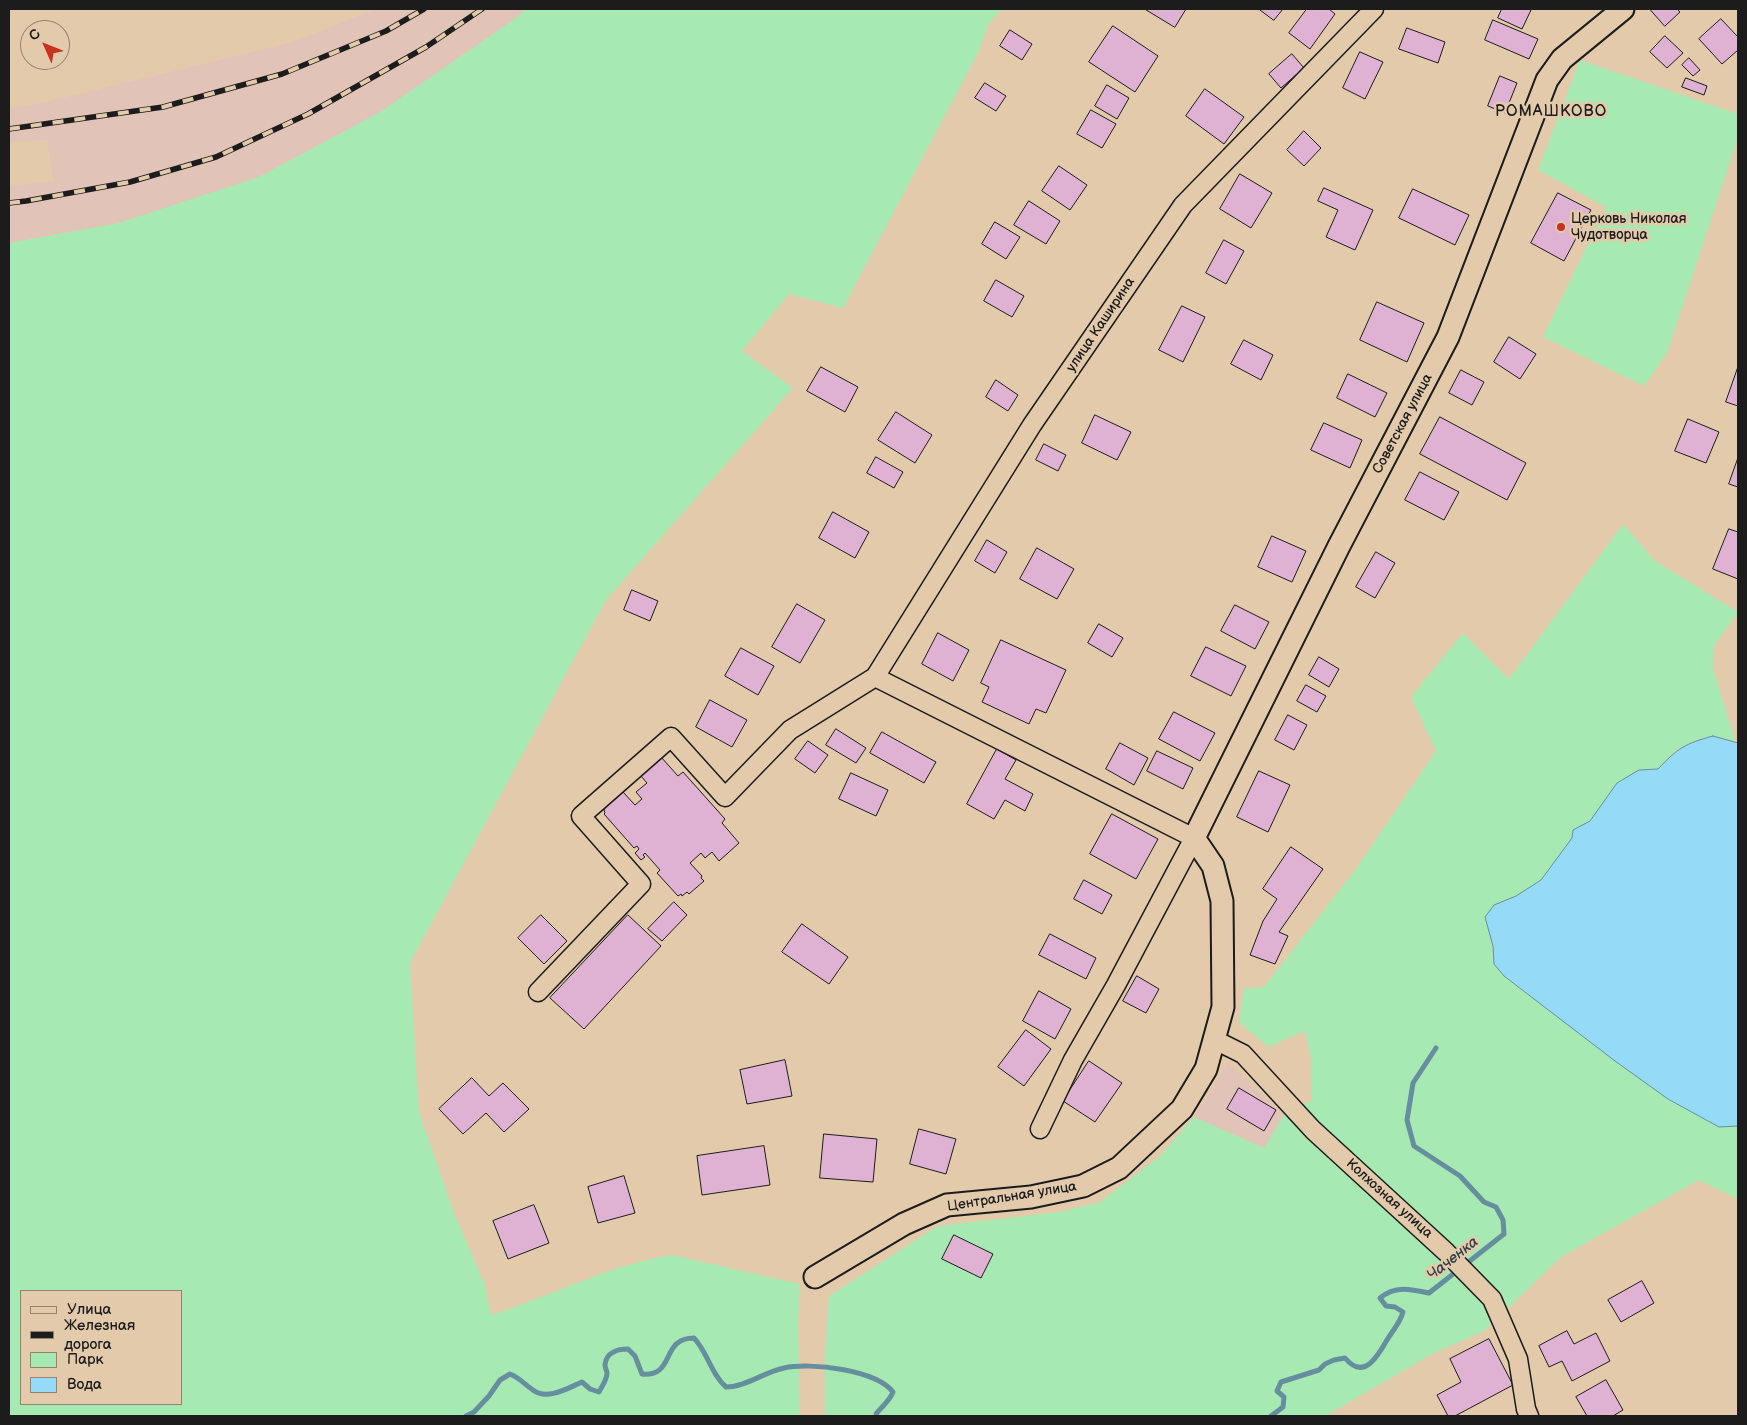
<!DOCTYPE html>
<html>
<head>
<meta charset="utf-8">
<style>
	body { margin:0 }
	#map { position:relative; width:1747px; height:1425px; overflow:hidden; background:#e3caab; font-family:"Balsamiq Sans",sans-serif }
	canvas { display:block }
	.frame { position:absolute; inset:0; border:10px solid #1c1c1c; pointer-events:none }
	.legend { position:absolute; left:20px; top:1290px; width:162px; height:115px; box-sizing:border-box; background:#e3caab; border:1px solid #938472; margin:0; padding:6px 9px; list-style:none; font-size:15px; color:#1c1c1c }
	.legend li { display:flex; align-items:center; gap:10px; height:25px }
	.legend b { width:25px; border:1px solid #938472 }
	.north { position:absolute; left:20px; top:20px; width:50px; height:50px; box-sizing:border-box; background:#e3caab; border:1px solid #938472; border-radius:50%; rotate:314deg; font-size:14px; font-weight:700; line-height:20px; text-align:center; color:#1c1c1c }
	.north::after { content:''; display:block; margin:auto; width:18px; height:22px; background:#c8321e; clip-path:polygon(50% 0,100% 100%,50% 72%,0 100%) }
</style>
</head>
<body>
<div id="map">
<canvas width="1747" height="1425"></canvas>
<div class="frame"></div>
<ul class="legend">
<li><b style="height:6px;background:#e3caab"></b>Улица</li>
<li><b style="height:6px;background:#1c1c1c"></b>Железная дорога</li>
<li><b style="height:14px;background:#a7e9b2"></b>Парк</li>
<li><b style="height:14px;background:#95dbf7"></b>Вода</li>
</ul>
<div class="north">С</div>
</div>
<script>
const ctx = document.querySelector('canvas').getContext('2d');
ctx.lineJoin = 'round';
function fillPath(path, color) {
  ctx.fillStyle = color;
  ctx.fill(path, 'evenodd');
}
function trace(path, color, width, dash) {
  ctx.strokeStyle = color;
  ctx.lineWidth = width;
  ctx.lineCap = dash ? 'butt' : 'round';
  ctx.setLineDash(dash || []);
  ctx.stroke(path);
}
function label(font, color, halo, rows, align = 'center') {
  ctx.font = font + ' "Balsamiq Sans",sans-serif';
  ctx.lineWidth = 5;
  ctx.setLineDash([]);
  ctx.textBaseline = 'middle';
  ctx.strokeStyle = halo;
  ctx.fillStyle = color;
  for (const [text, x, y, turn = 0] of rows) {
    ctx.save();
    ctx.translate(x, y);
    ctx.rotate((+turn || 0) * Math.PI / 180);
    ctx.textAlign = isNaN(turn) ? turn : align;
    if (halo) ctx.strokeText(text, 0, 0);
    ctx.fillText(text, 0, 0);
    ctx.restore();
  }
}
fillPath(new Path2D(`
	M 377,9 L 526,9 L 513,20 L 382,111 L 259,177 L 119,223 L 9,243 L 9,186 L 54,181 L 47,140 L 9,142 L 9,109 L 42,103 L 290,43 Z
	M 1228,1063 L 1284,1115 L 1264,1148 L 1194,1117 Z`), '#e2c3b7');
fillPath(new Path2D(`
	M 526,9 L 1002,9 L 988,25 L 978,53 L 843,308 L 789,294 L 742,351 L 793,388 L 606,600 L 410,963 L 419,1112 L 454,1213 L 485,1285 L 491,1315 C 552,1296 608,1265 672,1255 L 800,1284 L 798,1321 L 800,1416 L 9,1416 L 9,243 L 119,223 L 259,177 L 382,111 L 513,20 ZM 21,1291 L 181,1291 L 181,1404 L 21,1404 Z
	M 1580,60 L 1738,114 L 1738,138 L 1667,353 L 1644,386 L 1543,337 L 1606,207 L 1538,170 Z
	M 1623,524 L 1655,561 L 1738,612 L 1714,646 L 1713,668 L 1735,741 L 1713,736 L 1676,750 L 1658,769 L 1639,770 L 1617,783 L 1590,821 L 1573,830 L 1572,838 L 1541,880 L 1516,896 L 1494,905 L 1490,933 L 1494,964 L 1504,976 L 1615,1061 L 1668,1099 L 1719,1127 L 1738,1126 L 1738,1199 L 1699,1180 L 1561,1257 L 1484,1331 L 1434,1353 L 1325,1416 L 825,1416 L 825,1353 L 829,1296 L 938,1226 L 1060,1212 L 1100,1202 L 1160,1156 L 1194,1117 L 1264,1148 L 1284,1115 L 1312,1100 L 1311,1057 L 1305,1031 L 1268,1047 L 1239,1022 L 1244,989 L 1264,987 L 1356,869 L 1436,751 L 1411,697 L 1463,633 L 1509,679 Z`), '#a7e9b2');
const water = new Path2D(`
	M 1713,736 L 1738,743 L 1738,1126 L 1719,1127 L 1668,1099 L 1615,1061 L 1504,976 L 1494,964 L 1493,946 L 1485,917 L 1494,905 L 1516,896 L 1541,880 L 1572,838 L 1573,830 L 1590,821 L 1617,783 L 1639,770 L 1658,769 C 1678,748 1684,744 1713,736 Z`);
fillPath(water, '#95dbf7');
trace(water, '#658f9f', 1);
trace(new Path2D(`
	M 466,1416 L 474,1412 L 489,1396 L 500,1380 L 510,1374 C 520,1378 524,1384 533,1390 C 547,1401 568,1388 582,1382 L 590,1389 L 599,1392 C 602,1386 607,1380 607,1373 C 607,1371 605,1368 605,1365 C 606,1352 618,1349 628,1349 L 635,1356 L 642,1374 C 676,1377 660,1338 694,1338 C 708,1353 711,1374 726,1387 C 746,1387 764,1372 784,1368 C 811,1362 876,1370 893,1392 C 889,1402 882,1406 876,1414 L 877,1416
	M 1271,1416 L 1283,1407 L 1284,1397 L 1277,1391 L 1281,1382 L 1319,1370 L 1325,1364 L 1334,1360 L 1345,1358 C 1364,1381 1378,1356 1387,1340 C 1393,1330 1400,1323 1403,1312 L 1395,1307 L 1386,1306 L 1380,1298 C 1395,1285 1411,1289 1429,1293 L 1504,1234 L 1503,1220 L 1496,1207 L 1484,1202 L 1460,1176 L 1414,1146 L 1407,1120 L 1413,1083 L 1436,1048`), '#658f9f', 5);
const building = new Path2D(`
	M 1145,9 L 1186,9 L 1175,27 Z
	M 1259,9 L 1283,9 L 1274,20 Z
	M 1307,9 L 1329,9 L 1335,14 L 1310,49 L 1289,33 Z
	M 1502,9 L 1528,9 L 1531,10 L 1522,29 L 1498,18 Z
	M 1650,9 L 1677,9 L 1680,12 L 1665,26 Z
	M 1721,19 L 1738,37 L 1738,50 L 1722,64 L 1699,39 Z
	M 1493,20 L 1538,39 L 1529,59 L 1485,40 Z
	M 1113,26 L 1158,56 L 1135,92 L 1089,62 Z
	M 1407,28 L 1445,42 L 1438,63 L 1399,49 Z
	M 1010,30 L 1032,44 L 1022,60 L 1000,46 Z
	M 1665,36 L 1683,53 L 1667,68 L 1650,52 Z
	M 1360,52 L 1383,62 L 1365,99 L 1343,88 Z
	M 1292,54 L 1304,68 L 1281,88 L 1269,74 Z
	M 1689,58 L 1700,70 L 1693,76 L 1682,65 Z
	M 1500,76 L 1517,83 L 1505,113 L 1488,106 Z
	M 1686,78 L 1707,86 L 1704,95 L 1682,87 Z
	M 985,83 L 1006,96 L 996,111 L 975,98 Z
	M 1107,85 L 1129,98 L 1117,119 L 1095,106 Z
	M 1205,89 L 1244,117 L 1224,144 L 1186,116 Z
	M 1091,110 L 1116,124 L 1102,148 L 1077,134 Z
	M 1304,131 L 1321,148 L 1304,166 L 1287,150 Z
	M 1059,166 L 1087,185 L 1070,210 L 1042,191 Z
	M 1240,174 L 1272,193 L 1251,228 L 1220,209 Z
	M 1324,188 L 1373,210 L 1355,250 L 1326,237 L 1338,210 L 1318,201 Z
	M 1413,189 L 1469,215 L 1455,245 L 1399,218 Z
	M 1558,193 L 1591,210 L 1564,261 L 1531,243 Z
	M 1029,201 L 1060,221 L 1046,244 L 1014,225 Z
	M 995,222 L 1020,237 L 1006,259 L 982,244 Z
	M 1224,240 L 1244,251 L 1226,284 L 1206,273 Z
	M 996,280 L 1024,296 L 1012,317 L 984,301 Z
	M 1377,302 L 1424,323 L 1407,362 L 1360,340 Z
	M 1182,306 L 1205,317 L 1183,362 L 1159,350 Z
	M 1509,337 L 1536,354 L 1520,379 L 1494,362 Z
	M 1244,340 L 1273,355 L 1261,380 L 1231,364 Z
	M 821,367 L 858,387 L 845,412 L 807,391 Z
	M 1738,367 L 1738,406 L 1726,402 Z
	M 1461,370 L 1484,382 L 1472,405 L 1449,393 Z
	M 1348,374 L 1387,393 L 1375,417 L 1337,398 Z
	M 996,380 L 1018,395 L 1008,411 L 986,397 Z
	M 896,412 L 932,435 L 915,463 L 878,440 Z
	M 1095,415 L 1131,432 L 1117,460 L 1082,443 Z
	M 1440,417 L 1526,463 L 1507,500 L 1420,454 Z
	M 1688,419 L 1719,432 L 1706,463 L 1675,451 Z
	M 1324,423 L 1362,440 L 1350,468 L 1311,450 Z
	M 1044,444 L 1066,455 L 1058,471 L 1036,460 Z
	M 876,457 L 903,472 L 894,488 L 867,473 Z
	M 1738,458 L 1738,487 L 1729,484 Z
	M 1420,472 L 1459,492 L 1444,520 L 1405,500 Z
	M 833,512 L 869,532 L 855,558 L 819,538 Z
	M 1729,529 L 1738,532 L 1738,579 L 1713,569 Z
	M 1272,536 L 1306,551 L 1292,582 L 1258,567 Z
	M 987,540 L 1007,552 L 995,573 L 975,561 Z
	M 1037,548 L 1074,569 L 1057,599 L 1020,579 Z
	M 1376,552 L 1395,563 L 1375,598 L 1356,587 Z
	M 632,590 L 658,601 L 650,621 L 624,610 Z
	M 797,604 L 825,620 L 800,663 L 772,647 Z
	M 1235,605 L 1269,622 L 1255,649 L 1221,631 Z
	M 1099,624 L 1123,638 L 1112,657 L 1088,643 Z
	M 938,633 L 969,650 L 953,681 L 922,664 Z
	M 1001,640 L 1066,670 L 1046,713 L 1036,709 L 1029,724 L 982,702 L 989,687 L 981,683 Z
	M 1206,647 L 1246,666 L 1231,696 L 1191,676 Z
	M 741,648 L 774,666 L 758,695 L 725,676 Z
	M 1319,657 L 1339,669 L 1329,687 L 1309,675 Z
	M 1306,685 L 1326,696 L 1317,712 L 1297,701 Z
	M 710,700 L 747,720 L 732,747 L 696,727 Z
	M 1174,712 L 1215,733 L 1200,761 L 1159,739 Z
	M 1288,715 L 1307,725 L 1294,750 L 1275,740 Z
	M 836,729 L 866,748 L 856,763 L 826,745 Z
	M 882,732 L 936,762 L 924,783 L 870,753 Z
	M 808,741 L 828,755 L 815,773 L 795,759 Z
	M 1120,743 L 1148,758 L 1134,785 L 1106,769 Z
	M 997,749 L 1016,760 L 1005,779 L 1033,794 L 1025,811 L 1005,800 L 994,819 L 967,804 Z
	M 1157,751 L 1193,768 L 1183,789 L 1147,771 Z
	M 661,757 L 678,776 L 683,772 L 725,819 L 722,823 L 739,843 L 719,861 L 712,852 L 705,858 L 701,853 L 690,863 L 702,876 L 701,878 L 704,881 L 689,894 L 687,892 L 682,896 L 681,894 L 678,896 L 657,873 L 660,870 L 645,853 L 643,855 L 645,857 L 641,860 L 635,853 L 639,849 L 637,846 L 634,848 L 604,814 L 605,813 L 604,810 L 605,808 L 603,805 L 619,791 L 621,794 L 623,792 L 635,805 L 642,799 L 636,792 L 647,783 L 641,776 Z
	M 1259,771 L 1290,785 L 1268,832 L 1237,817 Z
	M 851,773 L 888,790 L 876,816 L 839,799 Z
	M 1112,814 L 1158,839 L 1136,879 L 1090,854 Z
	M 1291,847 L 1323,869 L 1279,932 L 1288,936 L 1275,964 L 1250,955 L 1263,921 L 1277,899 L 1263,889 Z
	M 1084,880 L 1112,895 L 1102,914 L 1074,899 Z
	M 674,902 L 687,915 L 662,941 L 648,929 Z
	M 541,915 L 567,941 L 544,964 L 518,938 Z
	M 628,915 L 661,946 L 584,1029 L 550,998 Z
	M 802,924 L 848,957 L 829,984 L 782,952 Z
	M 1050,934 L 1096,958 L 1086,979 L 1039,955 Z
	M 1137,976 L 1159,989 L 1146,1013 L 1123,1001 Z
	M 1039,991 L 1071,1009 L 1055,1039 L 1023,1021 Z
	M 1026,1030 L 1051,1049 L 1024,1086 L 998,1067 Z
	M 785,1060 L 792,1096 L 747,1104 L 740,1070 Z
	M 1089,1061 L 1122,1083 L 1095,1122 L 1063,1101 Z
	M 472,1078 L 489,1096 L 503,1083 L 529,1109 L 504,1132 L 486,1113 L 463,1134 L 439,1109 Z
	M 1239,1088 L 1276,1110 L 1264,1131 L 1227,1109 Z
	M 919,1129 L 956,1139 L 946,1174 L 910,1164 Z
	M 824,1134 L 877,1139 L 873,1182 L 820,1178 Z
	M 764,1146 L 770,1185 L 702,1195 L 697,1156 Z
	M 624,1176 L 635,1213 L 598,1223 L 588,1187 Z
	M 534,1205 L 549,1243 L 508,1259 L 493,1221 Z
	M 954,1235 L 993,1254 L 981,1278 L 942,1259 Z
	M 1642,1281 L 1654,1303 L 1621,1322 L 1608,1300 Z
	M 1567,1331 L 1574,1344 L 1596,1333 L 1610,1361 L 1572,1381 L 1562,1361 L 1549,1367 L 1539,1346 Z
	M 1489,1339 L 1513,1385 L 1455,1416 L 1448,1416 L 1437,1395 L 1461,1382 L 1450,1359 Z
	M 1606,1380 L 1623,1410 L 1613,1416 L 1587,1416 L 1576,1397 Z`);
fillPath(building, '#dfb2d4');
trace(building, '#1c1c1c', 1);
const minor = new Path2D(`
	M 875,677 L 1194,838 L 1116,985 L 1073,1060 L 1040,1129
	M 538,992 L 641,884 L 581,816 L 671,737 L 725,797 L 790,730 L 875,677 L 1032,425 L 1183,205 L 1374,9
	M 1215,1040 L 1243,1054 L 1313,1130 L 1446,1252 L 1492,1299 L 1518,1359 L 1526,1409 L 1529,1416`);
const tertiary = new Path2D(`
	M 815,1277 L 904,1224 L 947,1205 L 1031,1197 L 1083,1186 L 1119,1168 L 1182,1109 L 1206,1069 L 1223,1007 L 1222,901 L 1213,866 L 1194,838 L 1339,546 L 1448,337 L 1547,80 L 1562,59 L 1623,9`);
trace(minor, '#1c1c1c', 21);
trace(tertiary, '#1c1c1c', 25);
trace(minor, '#e3caab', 18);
trace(tertiary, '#e3caab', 21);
const rail = new Path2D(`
	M 9,129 L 163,107 L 282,74 L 386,31 L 424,9
	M 9,203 L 26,201 L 130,182 L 216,157 L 308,114 L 426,47 L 482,9`);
trace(rail, '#1c1c1c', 5.5);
trace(rail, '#e3caab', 4, [11]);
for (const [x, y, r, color] of [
	[1561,227,5,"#c8321e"]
]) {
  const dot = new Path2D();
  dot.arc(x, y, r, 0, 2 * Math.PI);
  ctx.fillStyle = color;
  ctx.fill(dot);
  trace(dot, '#e3caab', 2);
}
label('14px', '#1c1c1c', '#e3caab', [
	["Церковь Николая",1571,219],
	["Чудотворца",1571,235]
], 'left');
label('14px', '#1c1c1c', '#e3caab', [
	["улица Каширина",1101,325,-56],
	["Советская улица",1403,424,-62],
	["Центральная улица",1012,1197,-9],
	["Колхозная улица",1389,1199,42]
]);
label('italic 15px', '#344248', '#e3caab', [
	["Чаченка",1453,1259,-38]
]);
ctx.letterSpacing = '1px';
label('16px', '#1c1c1c', '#e3caab', [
	["РОМАШКОВО",1551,112]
]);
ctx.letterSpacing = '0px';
</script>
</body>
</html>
